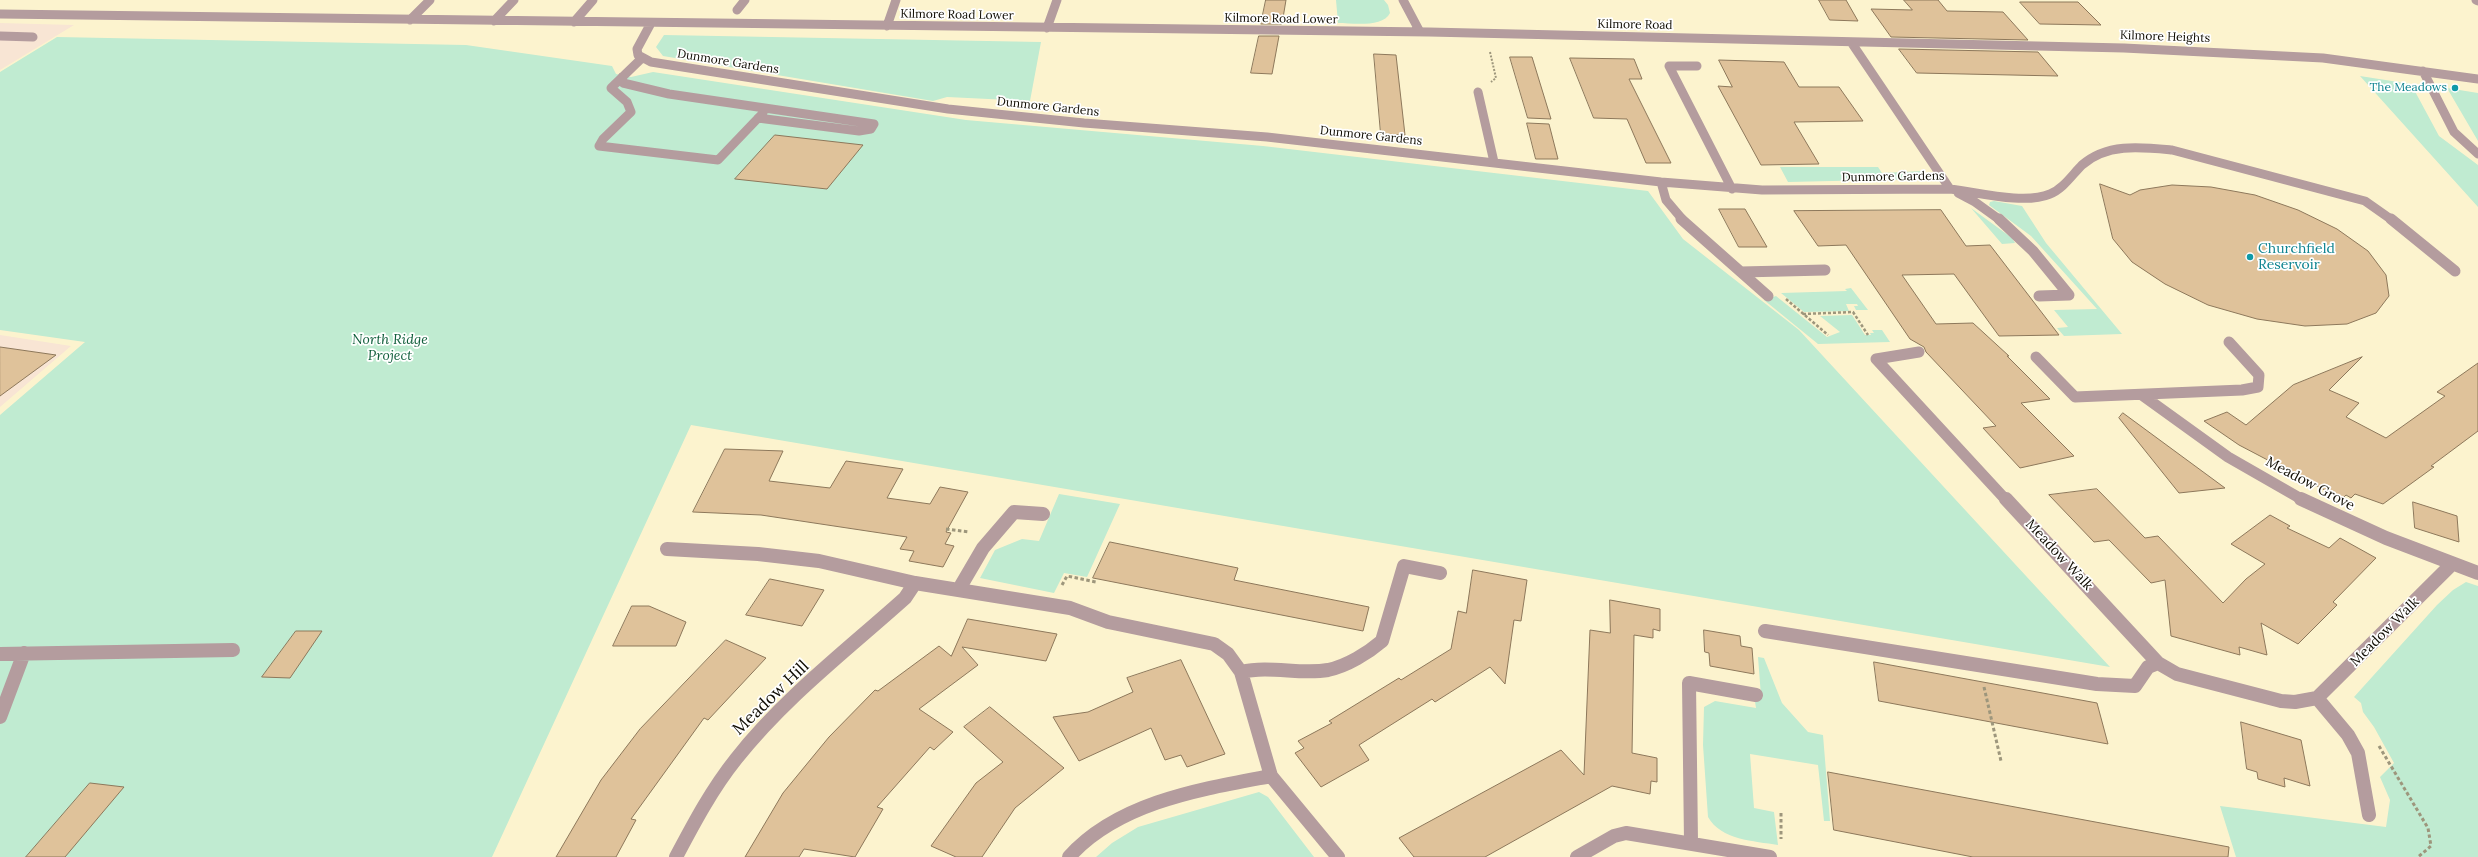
<!DOCTYPE html>
<html>
<head>
<meta charset="utf-8">
<style>
	body { margin:0 }
	canvas { display:block; background:#fcf3ce }
</style>
</head>
<body>
<canvas width="2478" height="857"></canvas>
<script>
const ctx = document.querySelector('canvas').getContext('2d');
ctx.lineJoin = 'round';
function fillPath(path, color) {
  ctx.fillStyle = color;
  ctx.fill(path, 'evenodd');
}
function trace(path, color, width, dash) {
  ctx.strokeStyle = color;
  ctx.lineWidth = width;
  ctx.lineCap = dash ? 'butt' : 'round';
  ctx.setLineDash(dash || []);
  ctx.stroke(path);
}
function label(font, color, halo, rows, align = 'center') {
  ctx.font = font + ' Lora,serif';
  ctx.lineWidth = 3.5;
  ctx.setLineDash([]);
  ctx.textBaseline = 'middle';
  ctx.strokeStyle = halo;
  ctx.fillStyle = color;
  for (const [text, x, y, turn = 0] of rows) {
    ctx.save();
    ctx.translate(x, y);
    ctx.rotate((+turn || 0) * Math.PI / 180);
    ctx.textAlign = isNaN(turn) ? turn : align;
    if (halo) ctx.strokeText(text, 0, 0);
    ctx.fillText(text, 0, 0);
    ctx.restore();
  }
}
fillPath(new Path2D(`
	M 0,23 L 74,25 L 0,70 Z
	M 0,335 L 71,346 L 0,407 Z`), '#f8e5d4');
fillPath(new Path2D(`
	M 1336,0 L 1384,0 L 1388,5 L 1390,13 C 1383,28 1352,23 1338,23 Z
	M 664,35 L 1041,42 L 1030,101 L 947,97 L 933,101 L 663,56 L 656,47 Z
	M 57,37 L 466,45 L 612,66 L 616,74 L 631,77 L 653,72 L 966,120 L 1263,146 L 1648,191 L 1683,239 L 1799,330 L 2110,667 L 691,425 L 492,857 L 0,857 L 0,415 L 85,342 L 0,330 L 0,72 Z
	M 2360,76 L 2411,84 L 2439,136 L 2478,165 L 2478,207 Z
	M 2447,88 L 2478,93 L 2478,141 Z
	M 1780,167 L 1878,167 L 1882,173 L 1923,171 L 1926,174 L 1922,179 L 1788,182 Z
	M 1994,201 L 2022,206 L 2046,243 L 2122,334 L 2064,336 L 2057,328 L 2068,327 L 2054,310 L 2097,309 L 2031,236 L 1989,205 L 1990,202 Z
	M 1971,208 L 2012,238 L 2015,243 L 2002,244 Z
	M 1851,288 L 1868,310 L 1856,310 L 1854,306 L 1858,306 L 1857,304 L 1846,304 L 1849,311 L 1804,312 L 1781,293 L 1847,291 L 1845,289 Z
	M 1776,296 L 1827,337 L 1840,332 L 1820,316 L 1852,315 L 1865,335 L 1871,335 L 1870,333 L 1874,333 L 1872,330 L 1882,330 L 1890,342 L 1818,344 L 1764,300 Z
	M 1059,494 L 1120,504 L 1087,577 L 1064,573 L 1054,593 L 980,578 L 995,550 L 1022,539 L 1039,541 Z
	M 2466,582 L 2478,586 L 2478,857 L 2236,857 L 2220,806 L 2386,827 L 2390,800 L 2380,777 L 2394,763 L 2374,727 L 2363,712 L 2361,703 L 2354,697 L 2437,605 L 2453,590 Z
	M 1758,657 L 1764,658 L 1782,703 L 1808,732 L 1823,735 L 1830,821 L 1824,821 L 1818,765 L 1750,754 L 1754,808 L 1774,812 L 1778,845 C 1754,841 1721,840 1708,817 L 1703,745 L 1704,707 L 1715,701 L 1756,708 L 1754,695 L 1761,696 Z
	M 1259,792 L 1268,797 L 1314,857 L 1096,857 L 1112,843 L 1138,827 Z`), '#c0ebd1');
const building = new Path2D(`
	M 1266,0 L 1286,0 L 1282,24 L 1261,24 Z
	M 1819,0 L 1846,0 L 1858,21 L 1830,20 Z
	M 1904,0 L 1938,0 L 1947,11 L 2003,12 L 2028,40 L 1891,37 L 1871,9 L 1912,10 Z
	M 2020,2 L 2078,2 L 2101,25 L 2040,24 Z
	M 1259,36 L 1279,36 L 1272,74 L 1251,73 Z
	M 1899,49 L 2038,52 L 2058,76 L 1917,73 Z
	M 1374,54 L 1396,55 L 1405,135 L 1381,134 Z
	M 1510,57 L 1532,57 L 1551,119 L 1528,118 Z
	M 1570,58 L 1634,59 L 1642,79 L 1629,79 L 1671,163 L 1646,163 L 1627,119 L 1594,118 Z
	M 1719,60 L 1784,62 L 1799,87 L 1839,87 L 1863,121 L 1794,122 L 1819,164 L 1761,165 L 1718,86 L 1732,87 Z
	M 1527,123 L 1549,124 L 1558,159 L 1536,159 Z
	M 775,135 L 863,145 L 827,189 L 735,179 Z
	M 2100,184 L 2130,195 L 2140,190 L 2172,185 L 2211,187 L 2255,195 L 2298,210 L 2337,229 L 2368,251 L 2386,275 L 2389,296 L 2376,313 L 2347,324 L 2305,326 L 2257,319 L 2208,305 L 2165,284 L 2132,262 L 2113,239 Z
	M 1719,209 L 1745,209 L 1767,247 L 1739,247 Z
	M 1941,210 L 1966,246 L 1990,245 L 2059,335 L 1999,336 L 1954,274 L 1902,275 L 1936,324 L 1973,323 L 2009,356 L 2007,356 L 2050,399 L 2021,403 L 2074,456 L 2020,468 L 1983,428 L 1996,426 L 1926,352 L 1924,347 L 1910,339 L 1846,245 L 1818,246 L 1794,211 Z
	M 0,347 L 56,355 L 0,396 Z
	M 2362,357 L 2329,390 L 2359,403 L 2346,417 L 2386,438 L 2445,396 L 2437,392 L 2478,363 L 2478,431 L 2431,466 L 2434,467 L 2383,504 L 2355,494 L 2351,498 L 2346,495 L 2342,499 L 2239,445 L 2204,421 L 2227,412 L 2246,425 L 2293,385 Z
	M 2123,413 L 2225,488 L 2179,493 L 2119,418 Z
	M 725,449 L 783,451 L 769,481 L 830,488 L 846,461 L 903,469 L 887,498 L 930,504 L 940,487 L 968,492 L 946,532 L 951,533 L 945,544 L 954,546 L 943,567 L 909,561 L 914,551 L 900,549 L 907,537 L 761,515 L 693,512 Z
	M 2097,489 L 2145,538 L 2158,536 L 2223,603 L 2246,579 L 2265,564 L 2231,544 L 2270,515 L 2290,526 L 2287,528 L 2329,548 L 2340,538 L 2376,558 L 2333,602 L 2337,605 L 2298,644 L 2261,623 L 2267,655 L 2239,647 L 2240,655 L 2171,636 L 2165,580 L 2151,583 L 2109,540 L 2094,542 L 2049,495 Z
	M 2413,502 L 2457,516 L 2459,542 L 2415,528 Z
	M 1110,542 L 1238,568 L 1234,580 L 1369,607 L 1363,631 L 1093,578 Z
	M 1473,570 L 1527,580 L 1521,621 L 1514,620 L 1505,684 L 1490,667 L 1435,702 L 1432,699 L 1359,745 L 1369,760 L 1321,787 L 1295,753 L 1304,748 L 1298,741 L 1332,723 L 1329,721 L 1399,678 L 1401,680 L 1451,649 L 1458,611 L 1466,613 Z
	M 770,579 L 824,590 L 802,626 L 746,615 Z
	M 1610,600 L 1660,609 L 1660,631 L 1653,629 L 1653,638 L 1634,635 L 1632,753 L 1657,758 L 1657,782 L 1651,781 L 1650,794 L 1612,786 L 1485,857 L 1414,857 L 1399,838 L 1561,750 L 1584,775 L 1590,630 L 1610,633 Z
	M 632,606 L 649,606 L 686,622 L 676,646 L 613,646 Z
	M 968,619 L 1057,634 L 1046,661 L 962,647 L 978,665 L 919,709 L 953,732 L 934,750 L 930,747 L 877,807 L 883,809 L 855,857 L 804,849 L 799,857 L 745,857 L 783,793 L 829,737 L 875,690 L 878,691 L 939,646 L 951,656 Z
	M 1704,630 L 1740,636 L 1741,646 L 1752,648 L 1754,674 L 1710,666 L 1709,653 L 1705,652 Z
	M 296,631 L 322,631 L 290,678 L 262,677 Z
	M 726,640 L 766,658 L 708,720 L 704,718 L 631,819 L 636,820 L 616,857 L 556,857 L 601,780 L 640,729 Z
	M 1181,660 L 1225,754 L 1187,767 L 1181,755 L 1165,760 L 1151,728 L 1079,761 L 1053,717 L 1088,712 L 1133,692 L 1127,678 Z
	M 1874,662 L 2097,703 L 2108,744 L 1879,701 Z
	M 990,707 L 1064,768 L 1015,808 L 982,857 L 956,857 L 931,846 L 976,783 L 1003,762 L 964,727 Z
	M 2241,722 L 2301,740 L 2310,786 L 2284,778 L 2285,787 L 2258,779 L 2257,772 L 2247,769 Z
	M 1828,772 L 2229,847 L 2228,857 L 1973,857 L 1834,830 Z
	M 90,783 L 124,787 L 65,857 L 26,857 Z`);
fillPath(building, '#dfc29a');
trace(building, '#8d785b', 1);
trace(new Path2D(`
	M 1490,52 L 1496,78 L 1491,82`), '#9d967c', 2, [2, 1.5]);
trace(new Path2D(`
	M 1786,299 L 1828,335
	M 1803,314 L 1853,312 L 1868,335`), '#9d967c', 2.5, [3, 2]);
trace(new Path2D(`
	M 946,529 L 969,532
	M 1062,585 L 1067,576 L 1096,582
	M 1984,687 L 2001,761
	M 2379,746 L 2428,828 L 2431,846 L 2418,857
	M 1781,813 L 1781,839`), '#9d967c', 3, [3.5, 2.5]);
trace(new Path2D(`
	M 1403,0 L 1420,32
	M 2476,0 L 2478,1
	M 737,10 L 745,0
	M 0,14 L 1429,32 L 2124,48 L 2323,58 L 2478,79
	M 410,20 L 430,0
	M 494,21 L 514,0
	M 574,22 L 593,0
	M 651,23 L 637,49 L 638,55 L 651,62 L 948,109 L 1084,123 L 1267,137 L 1661,182 L 1762,190 L 1950,189 L 1851,42
	M 887,26 L 896,0
	M 1047,28 L 1057,0
	M 0,36 L 33,37
	M 642,58 L 611,88 L 627,102 L 631,112 L 603,139 L 599,146 L 718,160 L 763,113
	M 1697,66 L 1669,66 L 1732,189
	M 2423,71 L 2454,132 L 2478,154
	M 622,77 L 623,83 L 669,94 L 874,124 L 871,129 L 859,131 L 758,118
	M 1478,92 L 1494,162
	M 1661,182 L 1666,200 L 1683,220
	M 1950,189 C 1977,192 2024,205 2050,194 C 2063,189 2072,175 2082,165 C 2107,143 2141,147 2172,150 L 2365,201 L 2392,220
	M 1958,193 L 1975,202 L 2000,220`), '#b49c9e', 9);
trace(new Path2D(`
	M 1681,219 L 1768,296
	M 1999,219 L 2033,251 L 2069,295 L 2039,296
	M 2391,219 L 2455,271
	M 1741,272 L 1825,270
	M 1919,352 L 1876,359 L 2006,500
	M 2036,357 L 2075,397 L 2242,390 L 2258,387 L 2259,375 L 2229,342
	M 2142,395 L 2228,457 L 2303,500`), '#b49c9e', 11);
trace(new Path2D(`
	M 2006,499 L 2158,663 L 2177,674 L 2281,701 L 2295,702 L 2317,698 L 2452,564
	M 2301,499 L 2386,538 L 2478,573
	M 667,549 L 758,554 L 819,561 L 915,583 L 1070,608 L 1108,622 L 1214,644 L 1228,654 L 1241,672 L 1271,776 L 1338,857
	M 959,589 L 983,548 L 1014,512 L 1043,514
	M 1765,631 L 2097,684 L 2135,686 L 2148,667 L 2158,663
	M 0,654 L 233,650
	M 1241,672 C 1270,665 1300,675 1328,670 C 1347,666 1368,653 1382,641 L 1404,566 L 1440,573
	M 2317,698 L 2348,735 L 2358,753 L 2369,815
	M 0,717 L 24,653
	M 1691,842 L 1689,683 L 1756,695
	M 676,857 C 694,823 712,789 736,759 C 784,698 847,650 905,598 L 915,583
	M 1069,857 C 1118,802 1202,789 1271,776
	M 1577,857 L 1614,836 L 1626,833 L 1770,857`), '#b49c9e', 14);
for (const [x, y, r, color] of [
	[2455,88,4,"#0f9aa8"],
	[2250,257,4,"#0f9aa8"]
]) {
  const dot = new Path2D();
  dot.arc(x, y, r, 0, 2 * Math.PI);
  ctx.fillStyle = color;
  ctx.fill(dot);
  trace(dot, '#fff', 1.5);
}
label('12px', '#0f0c02', '#fff', [
	["Kilmore Road Lower",957,15,1],
	["Kilmore Road Lower",1281,19,1],
	["Kilmore Road",1635,25,1],
	["Kilmore Heights",2165,37,2],
	["Dunmore Gardens",728,62,9],
	["Dunmore Gardens",1048,107,6],
	["Dunmore Gardens",1371,136,6],
	["Dunmore Gardens",1893,177,-1]
]);
label('12px', '#0d838f', '#fff', [
	["The Meadows",2447,88]
], 'right');
label('14px', '#0d838f', '#fff', [
	["Churchfield",2258,249],
	["Reservoir",2258,265]
], 'left');
label('italic 14px', '#105e3b', '#fff', [
	["North Ridge",390,340],
	["Project",390,356]
]);
label('14px', '#0f0c02', '#fff', [
	["Meadow Grove",2310,484,28],
	["Meadow Walk",2059,555,47],
	["Meadow Walk",2385,632,-45]
]);
label('17px', '#0f0c02', '#fff', [
	["Meadow Hill",771,698,-44]
]);
</script>
</body>
</html>
